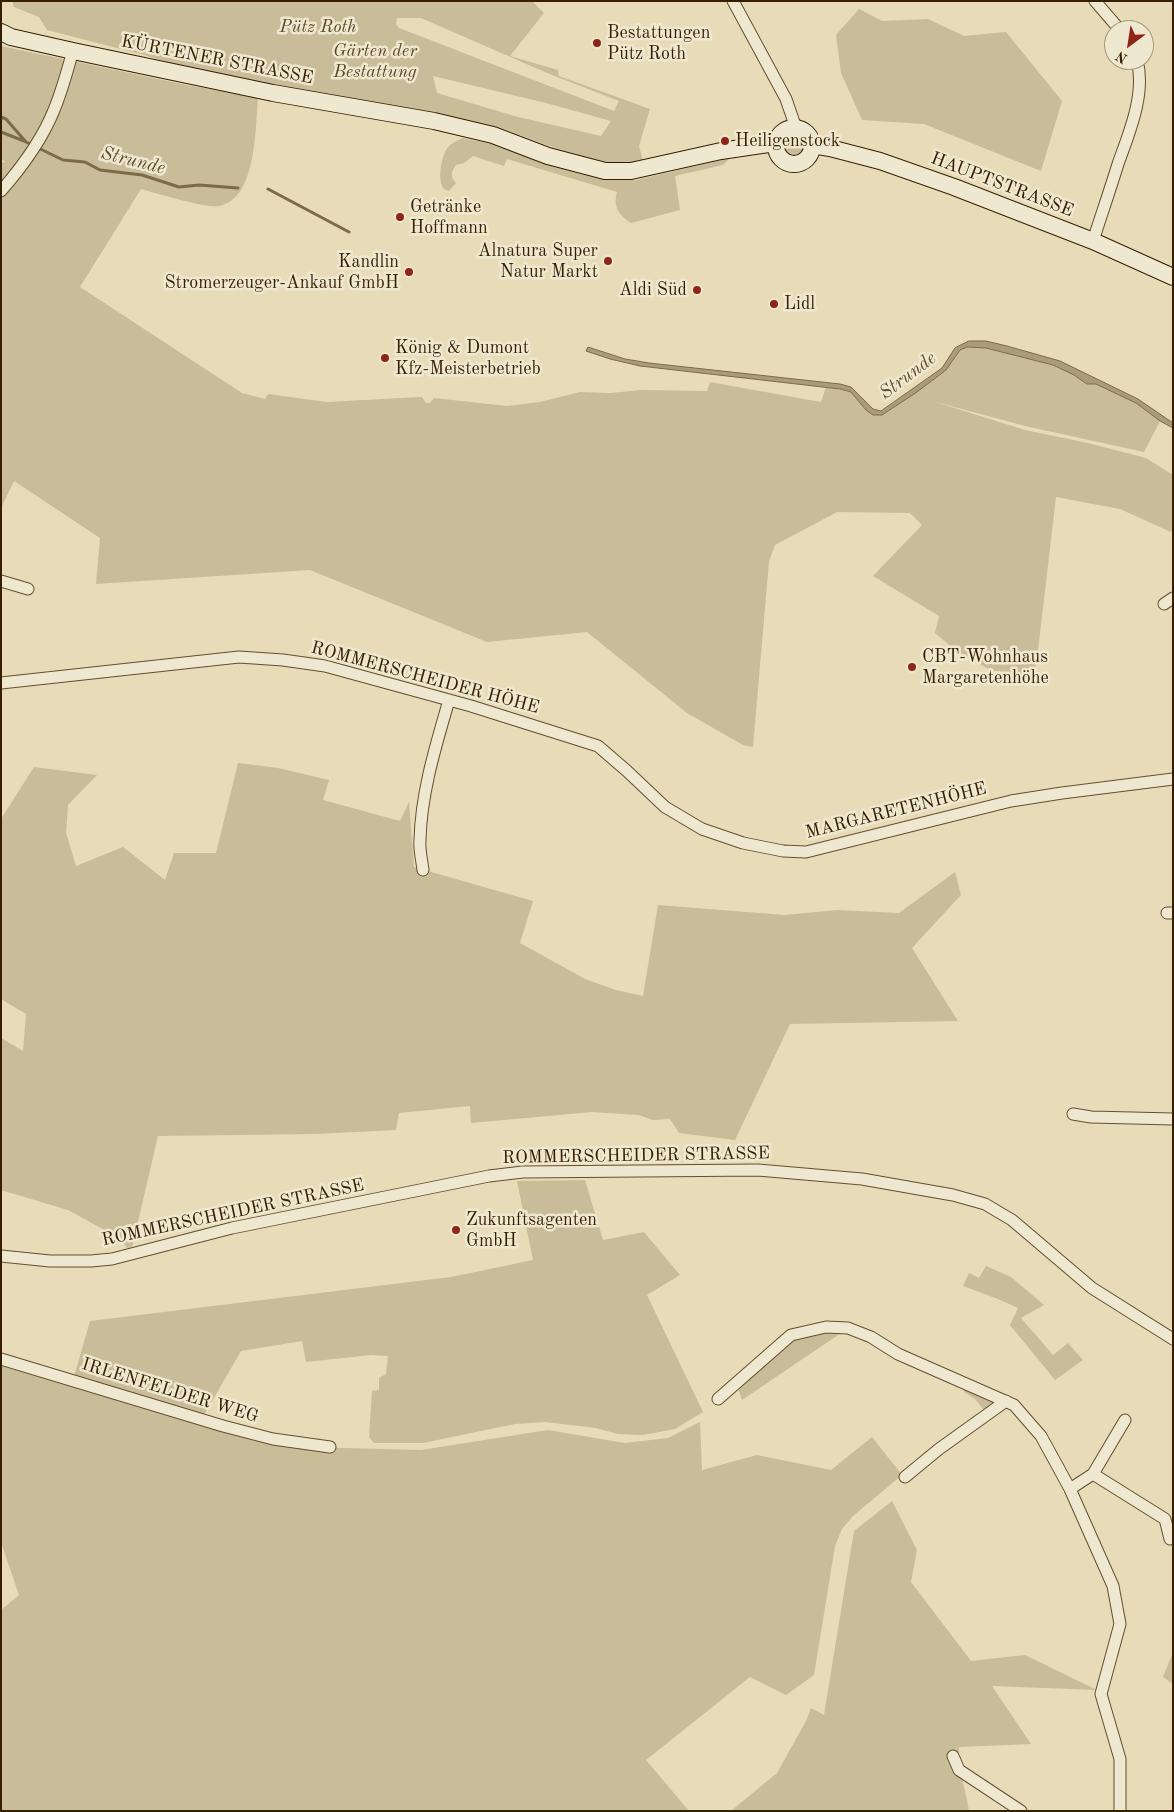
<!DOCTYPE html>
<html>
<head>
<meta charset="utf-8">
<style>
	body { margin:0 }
	#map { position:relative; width:1174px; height:1812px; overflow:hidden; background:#e7dcb7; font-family:"Old Standard TT",serif }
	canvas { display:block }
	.frame { position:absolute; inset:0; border:2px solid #361f01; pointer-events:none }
	.north { position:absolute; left:1104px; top:20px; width:50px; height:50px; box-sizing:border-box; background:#efe8d0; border:1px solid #a5987d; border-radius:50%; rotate:211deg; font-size:14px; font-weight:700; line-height:20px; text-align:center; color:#361f01 }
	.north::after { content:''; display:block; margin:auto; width:18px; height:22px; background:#8f2418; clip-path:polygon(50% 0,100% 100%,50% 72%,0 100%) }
</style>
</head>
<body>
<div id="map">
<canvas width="1174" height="1812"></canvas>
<div class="frame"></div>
<div class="north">N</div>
</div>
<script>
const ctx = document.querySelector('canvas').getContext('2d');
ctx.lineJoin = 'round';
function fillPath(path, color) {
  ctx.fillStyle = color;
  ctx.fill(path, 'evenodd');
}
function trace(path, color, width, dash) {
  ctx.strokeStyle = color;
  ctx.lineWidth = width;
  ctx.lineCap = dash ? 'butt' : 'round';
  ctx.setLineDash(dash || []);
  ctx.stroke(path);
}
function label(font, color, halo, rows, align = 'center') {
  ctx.font = font + ' "Old Standard TT",serif';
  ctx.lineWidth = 5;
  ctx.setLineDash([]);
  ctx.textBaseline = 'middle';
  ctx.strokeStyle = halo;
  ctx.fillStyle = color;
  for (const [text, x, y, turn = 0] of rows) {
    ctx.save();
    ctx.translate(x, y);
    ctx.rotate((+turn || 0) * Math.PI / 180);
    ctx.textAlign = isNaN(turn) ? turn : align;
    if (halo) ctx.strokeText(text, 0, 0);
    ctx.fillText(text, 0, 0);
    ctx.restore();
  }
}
fillPath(new Path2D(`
	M 12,1 L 532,1 L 544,13 L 510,56 L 558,70 L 559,76 L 650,109 L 639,146 L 643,162 L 622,164 L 605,162 L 565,152 L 501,128 L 187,68 L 144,55 L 47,30 L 39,17 L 14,7 ZM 397,18 L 421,18 L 547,73 L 619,101 L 614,111 L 399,28 L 396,24 ZM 433,76 L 546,103 L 611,121 L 601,136 L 518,117 L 437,93 Z
	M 859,9 L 882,21 L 928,19 L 964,36 L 1006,32 L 1062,101 L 1041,171 L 924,124 L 862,120 L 841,73 L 836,35 Z
	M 1,46 L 187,85 L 258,98 C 255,128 257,199 219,206 C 207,209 156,193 141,189 L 80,287 L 242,393 L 265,399 L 268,394 L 327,402 L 420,397 L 422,397 L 426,403 L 430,403 L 434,398 L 507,406 L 540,402 L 580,392 L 610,393 L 642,390 L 707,391 L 710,382 L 821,402 L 826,387 L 851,392 L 866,410 L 873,415 L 882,415 L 917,392 L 946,370 L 960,350 L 967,347 L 986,348 L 1053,365 L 1074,375 L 1087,384 L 1096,384 L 1136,403 L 1160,421 L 1144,452 L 1025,426 L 932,401 L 1025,430 L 1088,443 L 1146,458 L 1173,475 L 1173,527 L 1171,532 L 1120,509 L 1056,497 L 1035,676 L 990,670 L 954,649 L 935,633 L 939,616 L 873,576 L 922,525 L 910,513 L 837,512 L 775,545 L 769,561 L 753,747 L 743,745 L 687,713 L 587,632 L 487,642 L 310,570 L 96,584 L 100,538 L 14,481 L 1,508 L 1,161 L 4,163 L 5,162 L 1,158 Z
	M785 146a9 9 0 1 1 18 0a9 9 0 1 1-18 0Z
	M 462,138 L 497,145 L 580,174 L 619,180 L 636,180 L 730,158 L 723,165 L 675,176 L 680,210 L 631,223 C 618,215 613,206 617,192 L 507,159 L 504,166 L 473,156 L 464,163 L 456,165 C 451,172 450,177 456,183 L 449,191 L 444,189 C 437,180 441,160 446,150 C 450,144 456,141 462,138 Z
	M 238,763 L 278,768 L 329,780 L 323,800 L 400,821 L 409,802 L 414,867 L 533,901 L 520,943 L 585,979 L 616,990 L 643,996 L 658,905 L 785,915 L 837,910 L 899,913 L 955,872 L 961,895 L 912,948 L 958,1021 L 790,1024 L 735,1140 L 679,1133 L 670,1119 L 653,1120 L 639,1115 L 592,1112 L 471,1123 L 470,1106 L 399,1113 L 396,1130 L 316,1134 L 158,1136 L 132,1247 L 127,1248 L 121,1239 L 68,1210 L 1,1190 L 1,1038 L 23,1051 L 26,1014 L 1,999 L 1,819 L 34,767 L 97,775 L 68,805 L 66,833 L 76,866 L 123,847 L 165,880 L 174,853 L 216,853 Z
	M 585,1180 L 603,1240 L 644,1232 L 680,1275 L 647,1295 L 703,1412 L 675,1429 L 643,1435 L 618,1434 L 596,1428 L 545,1422 L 515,1424 L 423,1443 L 374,1443 L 369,1437 L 372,1391 L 379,1390 L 379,1378 L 386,1374 L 388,1356 L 371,1355 L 306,1362 L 302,1341 L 241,1351 L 204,1415 L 74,1377 L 90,1321 L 451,1277 L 533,1260 L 517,1181 Z
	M 986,1266 L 1011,1277 L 1044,1305 L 1021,1318 L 1053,1355 L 1068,1343 L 1083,1360 L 1055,1380 L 1010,1325 L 1018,1308 L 998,1299 L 963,1286 L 969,1273 L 979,1278 Z
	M 818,1332 L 841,1333 L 742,1400 L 738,1388 L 795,1337 Z
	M 1,1364 L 306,1447 L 421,1450 L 548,1430 L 625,1443 L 668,1438 L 700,1422 L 702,1470 L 757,1455 L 831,1470 L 872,1437 L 902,1475 L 853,1516 L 842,1529 L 835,1546 L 814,1675 L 786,1695 L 750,1677 L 646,1760 L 689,1811 L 1,1811 L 1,1610 L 19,1595 L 1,1542 Z
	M 964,1389 L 998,1401 L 984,1410 L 975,1399 L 964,1392 Z
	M 892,1501 L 917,1550 L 911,1582 L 971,1661 L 1025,1655 L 1097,1690 L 992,1686 L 1031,1744 L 959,1747 C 957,1768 966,1790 969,1811 L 731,1811 L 777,1773 L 806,1721 L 811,1708 L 824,1715 L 854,1531 Z
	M 1173,1652 L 1173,1684 L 1163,1677 Z`), '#c9bc98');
const water = new Path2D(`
	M 969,341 L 986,341 L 1007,346 L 1060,361 L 1138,399 L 1173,423 L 1173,428 L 1160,421 L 1136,403 L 1096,384 L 1087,384 L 1074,375 L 1053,365 L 986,348 L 967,347 L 960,350 L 946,370 L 917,392 L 882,415 L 873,415 L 866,410 L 851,392 L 840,389 L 640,366 L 610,359 L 586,351 L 588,347 L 625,359 L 649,363 L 840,384 L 851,387 L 873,409 L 881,411 L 942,368 L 955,348 Z`);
fillPath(water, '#ab9c79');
trace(water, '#7c6a49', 1);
trace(new Path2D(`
	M 1,117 L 6,119 L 26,142 L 63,160 L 85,162 L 100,170 L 142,175 L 179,187 L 199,185 L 238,188
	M 1,132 L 24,141
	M 268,189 L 349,232`), '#7c6a49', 3);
const minor = new Path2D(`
	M 733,1 L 786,99 L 796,128
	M 1095,1 L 1120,30
	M 1,191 C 22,167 42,140 54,110 C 62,91 67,71 73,51
	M 1093,241 C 1101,216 1110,190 1118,164 C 1129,133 1146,94 1137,60
	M 1,581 L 28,589
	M 1164,604 L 1173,598
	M 1,683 L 239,657 L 283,660 L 325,666 L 471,706 L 598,746 L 627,771 L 665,807 L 702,829 L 743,843 L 783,851 L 806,852 L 1011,801 L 1062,793 L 1173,779
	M 423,870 C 422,860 419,850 420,840 C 421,793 436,745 449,700
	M 1167,913 L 1173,913
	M 1073,1114 L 1091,1117 L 1173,1119
	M 1,1256 L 50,1261 L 91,1261 L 112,1259 L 232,1228 L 489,1176 L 523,1172 L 758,1170 L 862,1179 L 953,1195 L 985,1204 L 1012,1220 L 1092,1288 L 1173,1339
	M 1,1359 L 223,1426 L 273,1439 L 330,1447
	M 718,1399 L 791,1335 L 826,1327 L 848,1328 L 871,1337 L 898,1354 L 1014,1405 L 1041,1436 L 1070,1489 L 1113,1586 L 1120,1624 L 1101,1694 L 1120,1759 L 1120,1811
	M 1093,1474 L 1125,1420
	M 905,1477 L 939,1449 L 1006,1401
	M 1070,1489 L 1093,1474 L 1165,1519 L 1170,1539
	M 953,1756 L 959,1770 L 1021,1811`);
const secondary = new Path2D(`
	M 1,32 L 11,37 L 73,51 L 273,93 L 434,121 L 493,135 L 548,156 L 605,171 L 631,171 L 721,151 L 775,143
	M776 146a18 18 0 1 1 36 0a18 18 0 1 1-36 0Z
	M 812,145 L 830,148 L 880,161 L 954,187 L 1093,241 L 1173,277`);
trace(minor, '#624e2e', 13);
trace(secondary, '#361f01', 18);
trace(minor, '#efe8d0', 11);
trace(secondary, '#efe8d0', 16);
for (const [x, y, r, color] of [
	[597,43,5,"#8f2418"],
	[725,141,5,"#8f2418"],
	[400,217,5,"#8f2418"],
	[608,261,5,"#8f2418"],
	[409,272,5,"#8f2418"],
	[697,290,5,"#8f2418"],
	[774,304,5,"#8f2418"],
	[385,358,5,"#8f2418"],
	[912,667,5,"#8f2418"],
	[456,1230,5,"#8f2418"]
]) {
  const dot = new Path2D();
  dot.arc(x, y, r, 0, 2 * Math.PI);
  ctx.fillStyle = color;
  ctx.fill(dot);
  trace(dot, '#efe8d0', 2);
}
label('italic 18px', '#5b4627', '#efe8d0', [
	["Pütz Roth",318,27],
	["Gärten der",375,51],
	["Bestattung",375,72]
]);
label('18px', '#361f01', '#efe8d0', [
	["Bestattungen",607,33],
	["Pütz Roth",607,54],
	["Heiligenstock",735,141],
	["Getränke",410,207],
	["Hoffmann",410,228],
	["Alnatura Super",598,251,"right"],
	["Natur Markt",598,272,"right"],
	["Kandlin",399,262,"right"],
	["Stromerzeuger-Ankauf GmbH",399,283,"right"],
	["Aldi Süd",687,290,"right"],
	["Lidl",784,304],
	["König & Dumont",395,348],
	["Kfz-Meisterbetrieb",395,369],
	["CBT-Wohnhaus",922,657],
	["Margaretenhöhe",922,678],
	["Zukunftsagenten",466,1220],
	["GmbH",466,1241]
], 'left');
label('18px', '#361f01', '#efe8d0', [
	["KÜRTENER STRASSE",217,60,11],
	["HAUPTSTRASSE",1002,185,21],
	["ROMMERSCHEIDER HÖHE",425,678,15],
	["MARGARETENHÖHE",896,811,-14],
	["ROMMERSCHEIDER STRASSE",636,1156,-1],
	["ROMMERSCHEIDER STRASSE",233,1213,-12],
	["IRLENFELDER WEG",170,1391,17]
]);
label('italic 19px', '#5f4b2b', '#efe8d0', [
	["Strunde",133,161,14],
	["Strunde",908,376,-37]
]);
</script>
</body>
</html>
